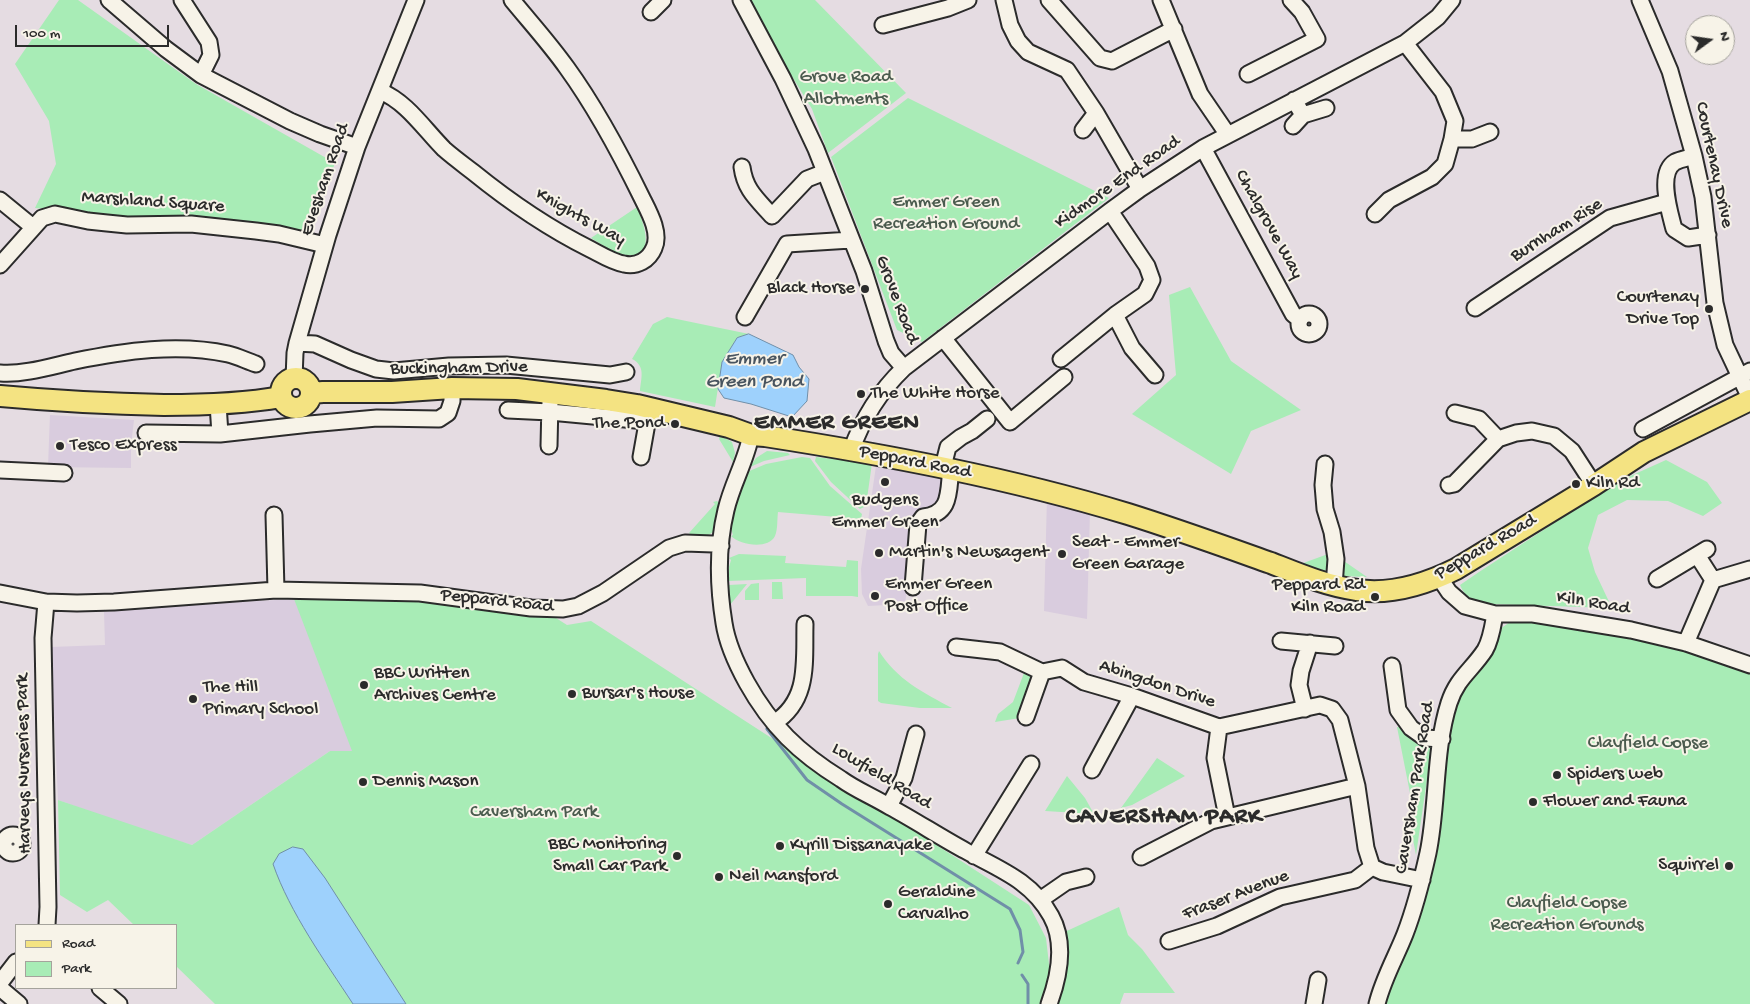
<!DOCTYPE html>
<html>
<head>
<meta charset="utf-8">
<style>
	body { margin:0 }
	#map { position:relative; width:1750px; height:1004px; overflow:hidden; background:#e5dce2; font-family:"Gochi Hand",sans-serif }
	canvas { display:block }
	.legend { position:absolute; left:15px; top:924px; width:162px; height:65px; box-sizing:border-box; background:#f7f3e8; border:1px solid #a5a39c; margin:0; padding:6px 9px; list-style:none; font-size:15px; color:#2b2b2b }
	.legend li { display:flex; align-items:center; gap:10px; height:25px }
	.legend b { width:25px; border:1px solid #a5a39c }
	.north { position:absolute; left:1685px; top:15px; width:50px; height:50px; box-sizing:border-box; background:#f7f3e8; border:1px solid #a5a39c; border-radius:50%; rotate:76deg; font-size:14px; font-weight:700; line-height:20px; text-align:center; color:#2b2b2b }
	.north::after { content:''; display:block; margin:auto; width:18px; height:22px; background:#2b2b2b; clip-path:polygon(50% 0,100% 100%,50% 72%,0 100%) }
	.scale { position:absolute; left:15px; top:25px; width:154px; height:22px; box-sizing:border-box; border:2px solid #2b2b2b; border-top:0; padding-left:6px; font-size:15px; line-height:18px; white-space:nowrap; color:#2b2b2b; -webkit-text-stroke:4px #f7f3e8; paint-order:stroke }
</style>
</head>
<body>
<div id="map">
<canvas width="1750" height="1004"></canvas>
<ul class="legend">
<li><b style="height:6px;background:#f4e382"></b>Road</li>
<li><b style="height:14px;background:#a8ecb6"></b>Park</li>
</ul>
<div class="north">N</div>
<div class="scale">100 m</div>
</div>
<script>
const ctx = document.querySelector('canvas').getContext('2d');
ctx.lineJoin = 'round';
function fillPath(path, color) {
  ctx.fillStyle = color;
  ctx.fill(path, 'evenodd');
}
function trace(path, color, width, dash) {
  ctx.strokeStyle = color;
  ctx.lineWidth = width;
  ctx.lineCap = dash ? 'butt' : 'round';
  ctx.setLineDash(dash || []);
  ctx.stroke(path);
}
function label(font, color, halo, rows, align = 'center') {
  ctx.font = font + ' "Gochi Hand",sans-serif';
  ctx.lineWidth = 4;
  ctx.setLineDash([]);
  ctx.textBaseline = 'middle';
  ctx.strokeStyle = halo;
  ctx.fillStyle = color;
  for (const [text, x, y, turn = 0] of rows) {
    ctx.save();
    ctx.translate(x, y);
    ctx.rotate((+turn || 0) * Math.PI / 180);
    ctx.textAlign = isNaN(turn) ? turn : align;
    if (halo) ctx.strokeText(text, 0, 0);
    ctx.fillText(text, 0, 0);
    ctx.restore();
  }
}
fillPath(new Path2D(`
	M 50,415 L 134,420 L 131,445 L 131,468 L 48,467 Z
	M 876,466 L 944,480 L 940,508 L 916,523 L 905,604 L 868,606 L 862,594 L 861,569 Z
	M 1047,497 L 1090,512 L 1087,619 L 1044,611 Z
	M 294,599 L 383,600 L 435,758 L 330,751 L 192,845 L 133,827 L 58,800 L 51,647 L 105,645 L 104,612 L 167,606 Z`), '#d9ccde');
fillPath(new Path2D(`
	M 59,0 L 78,0 L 196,84 L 335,163 L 309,235 L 35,208 L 56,164 L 49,121 L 15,64 Z
	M 745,0 L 815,0 L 906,93 L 828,153 L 812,109 Z
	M 908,98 L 1109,198 L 922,342 L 897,330 L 831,157 Z
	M 637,207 C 643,222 658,259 626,255 C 614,254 601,244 591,238 Z
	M 1190,287 L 1231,361 L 1301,410 L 1251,431 L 1231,474 L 1132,414 L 1176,375 L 1169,295 Z
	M 667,317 L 749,334 L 737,338 L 722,362 L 715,407 L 640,391 C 641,378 646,366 632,359 L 653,324 Z
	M 720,435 L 732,442 L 735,453 L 733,462 L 719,439 Z
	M 767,451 L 788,453 L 790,455 L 764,461 L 750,467 L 756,458 Z
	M 802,457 L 810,458 L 830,486 L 862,514 L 861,519 L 778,512 C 777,519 778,529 775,536 C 768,550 740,545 731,536 L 733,535 C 727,519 742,488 747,472 L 766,464 Z
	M 816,457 L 859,462 L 864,461 L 872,463 L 866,506 L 860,509 L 831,482 L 815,461 Z
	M 1666,460 L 1707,482 L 1722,503 L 1703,516 L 1668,501 L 1627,500 L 1598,515 L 1588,548 L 1595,572 L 1612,608 L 1489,604 L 1488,603 C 1475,602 1465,598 1460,585 L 1479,572 L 1617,482 Z
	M 717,501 L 721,505 L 713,532 C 707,537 696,539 689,533 L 715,504 L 713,502 Z
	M 739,554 L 786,556 L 785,563 L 846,567 L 847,560 L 858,561 L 858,597 L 852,596 L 806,596 L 806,578 L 728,581 L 729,567 L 731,560 L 729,558 Z
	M 1328,554 L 1330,564 L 1323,573 L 1298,565 Z
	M 1341,559 L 1367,577 L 1343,576 Z
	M 772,582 L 782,582 L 783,599 L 772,599 Z
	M 759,583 L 759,600 L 745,600 L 745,591 L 751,584 Z
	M 747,584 L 730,605 L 729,585 Z
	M 294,599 L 383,600 L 431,603 L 556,618 L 567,625 L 591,621 L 1029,905 L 1046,938 L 1050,973 L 1041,1004 L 215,1004 L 176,966 L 176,925 L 134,925 L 108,900 L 87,912 L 60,895 L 58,800 L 192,845 L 330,751 L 352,751 Z
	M 1510,622 C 1536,622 1561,627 1586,631 C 1642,640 1697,652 1750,673 L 1750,1004 L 1384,1004 L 1387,992 L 1415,927 L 1430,878 L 1451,732 C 1454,719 1456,705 1462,693 C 1473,670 1498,657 1500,629 Z
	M 879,651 C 896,679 924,693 952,708 L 920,708 L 881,703 L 878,701 L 878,654 Z
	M 1027,665 L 1042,672 L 1026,717 L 995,722 L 998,714 L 1013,702 Z
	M 1397,727 L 1411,728 L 1433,738 L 1416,855 L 1410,824 L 1411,798 Z
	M 1157,758 L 1185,776 L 1132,805 L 1121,808 Z
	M 1067,776 L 1085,798 L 1094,814 L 1045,811 Z
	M 1119,907 L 1128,935 L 1142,949 L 1175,993 L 1124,993 L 1120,1004 L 1049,1004 L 1058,935 Z`), '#a8ecb6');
const water = new Path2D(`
	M 749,334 L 793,355 L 799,367 L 809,379 L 807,401 L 792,417 L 751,404 L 724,398 L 718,389 L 722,362 L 737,338 Z
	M 293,847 L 303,849 L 325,878 L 406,1004 L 353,1004 C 325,961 290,913 273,864 L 279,854 Z`);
fillPath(water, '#9ed1fc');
trace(water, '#708fa8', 1);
trace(new Path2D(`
	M 767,729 L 807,780 L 842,804 L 1010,909 L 1020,930 L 1023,952 L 1018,963
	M 1022,975 L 1028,984 L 1028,1004`), '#708fa8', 3);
const minor = new Path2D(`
	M 109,0 L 166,49 L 201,75 L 290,121 L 320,134 L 357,147
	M 182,0 L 209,42 L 211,55 L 201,75
	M 741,0 L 783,79 L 816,149 L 864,271 L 886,341 L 891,353 L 904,368
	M 1004,0 L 1010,25 L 1018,41 L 1028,52 L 1067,70 L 1096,113 L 1140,189
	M 1049,0 L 1100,58 L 1112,61 L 1174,29
	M 1161,0 L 1200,94 L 1228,135
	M 1640,0 L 1670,71 L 1694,156 L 1703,197 L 1715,303 L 1725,345 L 1750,398
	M 651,12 L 663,0
	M 883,25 L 948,8 L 968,0
	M 1248,74 L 1317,39 L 1302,12 L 1291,0
	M 380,91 C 407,102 424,129 444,149 C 453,157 464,165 473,172 C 510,202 548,228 590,249 C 600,254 612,262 624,264 C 637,267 649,260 654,248 C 661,233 649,212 642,198 C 620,153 596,108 567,68 C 550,44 530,22 512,0
	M 1303,115 L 1326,108
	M 1293,126 L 1303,115 L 1294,100
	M 1083,130 L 1096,113
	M 1452,139 L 1472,139 L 1490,132
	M 1203,148 L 1293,314 L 1300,320
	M 1694,156 C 1688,158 1681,159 1675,162 C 1657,173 1670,213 1674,229 L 1688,238 L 1708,235
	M 742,167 C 745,190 757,199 772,216 L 807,179 L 825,172
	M 0,200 L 33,227
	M 1110,211 L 1147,266 L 1152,280 L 1145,294 L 1115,315 L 1132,348 L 1155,375
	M 1375,214 L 1389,200 L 1432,177 L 1445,164 L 1452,139 L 1455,121 L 1443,92 L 1405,43
	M 0,265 L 42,218 L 55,214 L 88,221 L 107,223 L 127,225 L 191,224 L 256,231 L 279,234 L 325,245
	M 1475,308 L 1610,218 L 1667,202
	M1299 324a10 10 0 1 1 20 0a10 10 0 1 1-20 0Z
	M 745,317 L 787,244 L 851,240
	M 943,338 L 1010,422 L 1064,377
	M 297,343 L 315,344 L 351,360 L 376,369 L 394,371 L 449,366 L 506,365 L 610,375 L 626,372
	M 1061,359 L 1115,315
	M 0,373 C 24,375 52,366 75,361 C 124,351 178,343 228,354 C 237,356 247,361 256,364
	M 294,379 L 295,353 L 297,343 L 328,235 L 357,147 L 416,0
	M 218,404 L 220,434
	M 508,410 L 550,412 L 646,421
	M 1455,413 L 1479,419 L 1498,439
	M 1643,429 L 1750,371
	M 146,433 L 220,434 L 310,424 L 377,418 L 439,419 L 448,413 L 452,401 L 452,388
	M 751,435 C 746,461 732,484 726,510 C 717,547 718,586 724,623 C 727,643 737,665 747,683 C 771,726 799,753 841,779 C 856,790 874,797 890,807 C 916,821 940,837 966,851 C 999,869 1032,881 1051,916 C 1066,943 1059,977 1049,1004
	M 549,446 L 550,402
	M 851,451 C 862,420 880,391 904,368 L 1110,211 L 1140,189 L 1203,148 L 1405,43 L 1438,17 L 1452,0
	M 641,457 L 649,412
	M 1325,464 L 1323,485 L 1325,509 L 1332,532 L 1336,559 L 1334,586
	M 943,467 L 948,447 L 961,437 L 972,431 L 987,419
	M 0,470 L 64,473
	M 1449,485 L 1454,484 L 1498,439 L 1516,433 L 1532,431 L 1554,436 L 1572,451 L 1594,485
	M 274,515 L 276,590
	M 1439,577 L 1449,592 L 1465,606 L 1495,614 L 1533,614 L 1631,630 L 1686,643 L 1750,665
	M 1657,579 L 1697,555
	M 1713,580 L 1750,569
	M 913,587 L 918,524 L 923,517 C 952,514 948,491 951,468
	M 0,593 L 46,602 L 77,603 L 114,602 L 276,590 L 420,593 L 531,608 L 563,609 L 578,606 L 603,593 L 669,548 L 685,543 L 713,544 L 721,546
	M 46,602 L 43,638 L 48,907 L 47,925
	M 1281,641 L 1335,646
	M 1686,643 L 1713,580 L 1697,555 L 1707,549
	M 956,647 L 1000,652 L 1042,672
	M 1392,666 L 1398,710 L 1411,728 L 1425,738 L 1442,739
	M 1305,709 L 1299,685 L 1301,671 L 1310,643
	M 1026,717 L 1042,672 L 1062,668 L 1084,682 L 1132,696 L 1219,727 L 1320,705 L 1332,709 L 1340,720 L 1357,786 L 1366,848 L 1372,867 L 1383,872 L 1422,880
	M 774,723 C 810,700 804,662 805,624
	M 1219,727 L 1215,758 L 1227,817
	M 1092,770 L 1132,696
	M 889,806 L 904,778 L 916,734
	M4 844a9 9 0 1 1 18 0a9 9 0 1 1-18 0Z
	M 974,856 L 1031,764
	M 1141,857 L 1211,821 L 1357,786
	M 1040,900 L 1066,882 L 1086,877
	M 1169,941 L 1217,926 L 1280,897 L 1355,880 L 1372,867
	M 0,983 L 16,962
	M 0,988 L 19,1004
	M 100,988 L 119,1004
	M 1314,1004 L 1318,980
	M 1377,1004 C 1383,979 1396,957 1405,934 C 1415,908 1422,880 1428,853 C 1438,805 1434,750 1449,703 C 1457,678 1472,670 1485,650 C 1491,640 1493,625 1495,614`);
const major = new Path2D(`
	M281 393a15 15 0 1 1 30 0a15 15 0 1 1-30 0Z
	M 311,393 L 323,392 L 392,392 L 452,388 L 517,389 L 606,400 L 637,405 L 729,427 L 751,435 L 765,436 C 887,455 1009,478 1128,514 C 1176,529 1223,546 1271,563 C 1299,574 1327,586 1357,590 C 1391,595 1426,584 1456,569 L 1594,485 L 1644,452 L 1750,400
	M 0,396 C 55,401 109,404 164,405 C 203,405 242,404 281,397`);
trace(minor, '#2b2b2b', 19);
trace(major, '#2b2b2b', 24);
trace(minor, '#f7f3e8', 15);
trace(major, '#f4e382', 20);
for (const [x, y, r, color] of [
	[865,289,5,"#2b2b2b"],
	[1709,309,5,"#2b2b2b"],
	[861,394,5,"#2b2b2b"],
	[675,424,5,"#2b2b2b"],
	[60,446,5,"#2b2b2b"],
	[885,482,5,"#2b2b2b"],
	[1576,484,5,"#2b2b2b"],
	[879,553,5,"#2b2b2b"],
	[1062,554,5,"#2b2b2b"],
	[875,596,5,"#2b2b2b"],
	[1375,597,5,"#2b2b2b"],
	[364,685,5,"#2b2b2b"],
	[572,694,5,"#2b2b2b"],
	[193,699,5,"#2b2b2b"],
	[1557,775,5,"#2b2b2b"],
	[363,782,5,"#2b2b2b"],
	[1533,802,5,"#2b2b2b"],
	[780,846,5,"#2b2b2b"],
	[677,856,5,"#2b2b2b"],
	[1729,866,5,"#2b2b2b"],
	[719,877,5,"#2b2b2b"],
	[888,904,5,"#2b2b2b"]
]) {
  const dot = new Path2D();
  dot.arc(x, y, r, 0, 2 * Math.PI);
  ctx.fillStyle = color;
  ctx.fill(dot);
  trace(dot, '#f7f3e8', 2);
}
label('19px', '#4a5b4e', '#f7f3e8', [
	["Grove Road",846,78],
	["Allotments",846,100],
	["Emmer Green",946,203],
	["Recreation Ground",946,225],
	["Clayfield Copse",1648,744],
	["Caversham Park",534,813],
	["Clayfield Copse",1567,904],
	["Recreation Grounds",1567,926]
]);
label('19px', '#2b2b2b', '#f7f3e8', [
	["Courtenay Drive",1713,165,78],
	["Evesham Road",326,180,-71],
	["Kidmore End Road",1118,183,-35],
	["Marshland Square",153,203,4],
	["Knights Way",580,218,29],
	["Chalgrove Way",1268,225,61],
	["Burnham Rise",1557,231,-32],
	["Grove Road",896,300,69],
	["Buckingham Drive",459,369,-1],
	["Peppard Road",915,463,11],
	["Peppard Road",1486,548,-30],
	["Peppard Road",497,602,6],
	["Kiln Road",1593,604,9],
	["Abingdon Drive",1157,685,18],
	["Harveys Nurseries Park",25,764,-91],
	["Lowfield Road",881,777,31],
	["Caversham Park Road",1416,788,-81],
	["Fraser Avenue",1236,896,-21]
]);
label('19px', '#2b2b2b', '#f7f3e8', [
	["Black Horse",855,289,"right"],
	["Courtenay",1699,298,"right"],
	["Drive Top",1699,320,"right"],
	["The White Horse",871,394],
	["The Pond",665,424,"right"],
	["Tesco Express",70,446],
	["Kiln Rd",1586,484],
	["Budgens",885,501,"center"],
	["Emmer Green",885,523,"center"],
	["Seat - Emmer",1072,543],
	["Green Garage",1072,565],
	["Martin's Newsagent",889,553],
	["Emmer Green",885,585],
	["Post Office",885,607],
	["Peppard Rd",1365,586,"right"],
	["Kiln Road",1365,608,"right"],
	["BBC Written",374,674],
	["Archives Centre",374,696],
	["The Hill",203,688],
	["Primary School",203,710],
	["Bursar's House",582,694],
	["Spiders web",1567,775],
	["Dennis Mason",373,782],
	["Flower and Fauna",1543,802],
	["BBC Monitoring",667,845,"right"],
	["Small Car Park",667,867,"right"],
	["Kyrill Dissanayake",790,846],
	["Squirrel",1719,866,"right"],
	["Neil Mansford",729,877],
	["Geraldine",898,893],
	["Carvalho",898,915]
], 'left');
label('italic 20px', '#48545f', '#f7f3e8', [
	["Emmer",754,360],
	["Green Pond",754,383]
]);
ctx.letterSpacing = '1px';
label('bold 24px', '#2b2b2b', '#f7f3e8', [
	["EMMER GREEN",837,424],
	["CAVERSHAM PARK",1164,818]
]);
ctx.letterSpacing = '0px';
</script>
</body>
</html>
